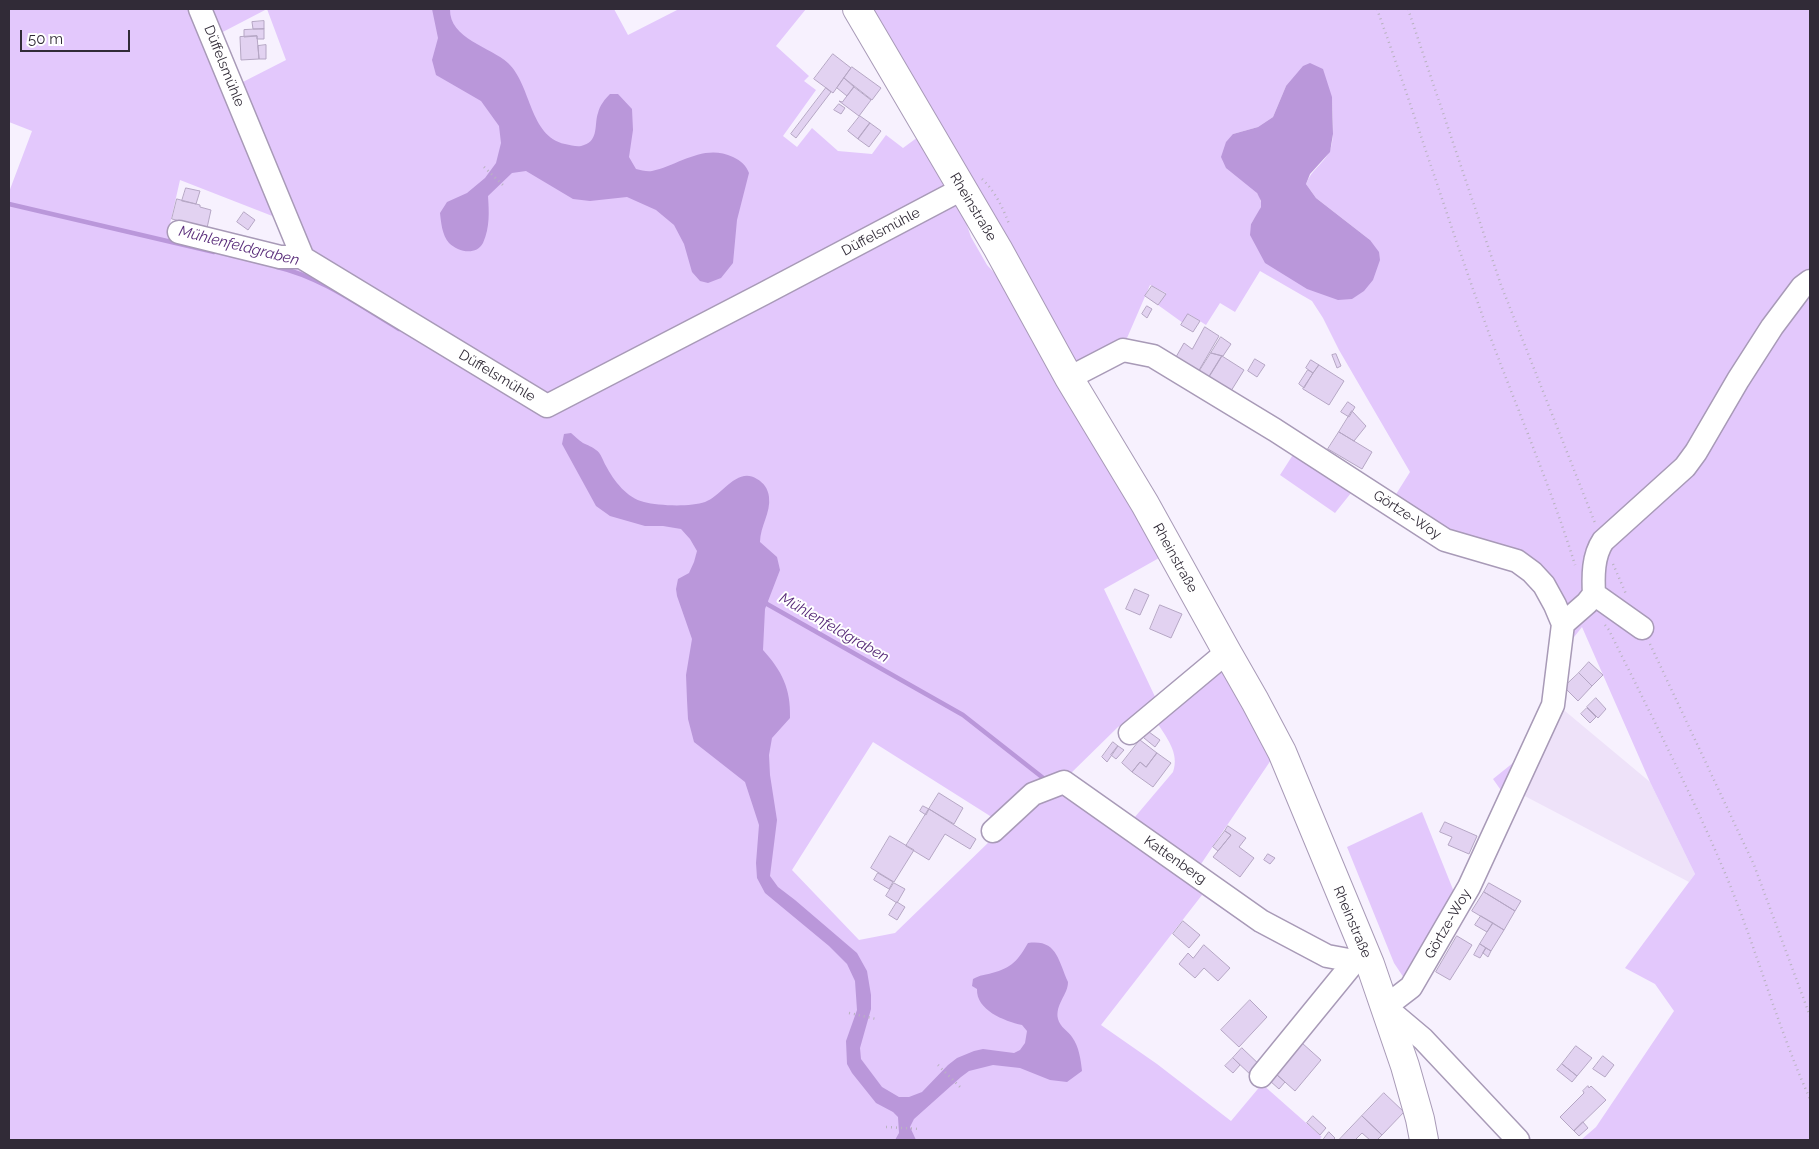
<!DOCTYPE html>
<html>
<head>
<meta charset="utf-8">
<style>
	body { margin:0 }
	#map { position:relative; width:1819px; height:1149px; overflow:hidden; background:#f7f1fe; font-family:Raleway,sans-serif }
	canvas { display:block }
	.frame { position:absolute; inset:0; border:10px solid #312b37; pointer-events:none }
	.scale { position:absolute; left:20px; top:30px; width:110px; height:22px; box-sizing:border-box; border:2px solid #312b37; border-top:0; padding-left:6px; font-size:15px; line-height:18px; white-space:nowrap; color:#312b37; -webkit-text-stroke:4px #fff; paint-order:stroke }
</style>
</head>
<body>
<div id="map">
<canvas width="1819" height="1149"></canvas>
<div class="frame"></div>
<div class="scale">50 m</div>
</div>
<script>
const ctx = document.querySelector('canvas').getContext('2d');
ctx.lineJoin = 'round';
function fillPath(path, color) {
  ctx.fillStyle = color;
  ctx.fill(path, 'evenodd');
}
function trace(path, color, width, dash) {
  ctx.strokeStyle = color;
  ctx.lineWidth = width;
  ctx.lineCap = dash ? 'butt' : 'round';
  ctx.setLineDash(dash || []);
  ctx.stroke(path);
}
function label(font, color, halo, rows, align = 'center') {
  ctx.font = font + ' Raleway,sans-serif';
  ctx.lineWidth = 4;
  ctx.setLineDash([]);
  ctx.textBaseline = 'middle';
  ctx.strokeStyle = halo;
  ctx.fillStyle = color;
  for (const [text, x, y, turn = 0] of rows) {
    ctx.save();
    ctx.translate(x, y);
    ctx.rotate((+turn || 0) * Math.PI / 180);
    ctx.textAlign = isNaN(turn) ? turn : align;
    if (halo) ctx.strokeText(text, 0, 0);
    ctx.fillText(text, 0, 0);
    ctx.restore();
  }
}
fillPath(new Path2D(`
	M 1559,706 L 1650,782 L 1695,874 L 1689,882 L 1519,793 Z`), '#eee2f9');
fillPath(new Path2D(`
	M 9,9 L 195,9 L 280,219 L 180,180 L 168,233 L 298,263 L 538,407 L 946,203 L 961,208 L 971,237 L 987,265 L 1016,296 L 1064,390 L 1159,558 L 1104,589 L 1158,703 L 1118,727 L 1066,778 L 998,821 L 873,742 L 792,870 L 859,940 L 895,933 L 1023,809 L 1060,788 L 1255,928 L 1253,930 L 1202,895 L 1101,1025 L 1157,1064 L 1231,1121 L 1262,1084 L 1322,1137 L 1320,1138 L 1322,1140 L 9,1140 L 9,192 L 32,131 L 9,122 Z
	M 207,9 L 614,9 L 628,35 L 679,9 L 806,9 L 776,46 L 809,76 L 804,81 L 816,90 L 783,136 L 797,147 L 812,128 L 838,151 L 872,154 L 886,135 L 903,148 L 918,137 L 945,184 L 941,195 L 550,396 L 304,249 L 237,85 L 286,60 L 267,9 L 217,35 Z
	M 864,9 L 1810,9 L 1810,1140 L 1581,1140 L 1596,1127 L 1674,1011 L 1655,984 L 1625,968 L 1695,874 L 1650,782 L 1582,627 L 1567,646 L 1549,579 L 1448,535 L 1393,499 L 1410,472 L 1339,350 L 1323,318 L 1312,301 L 1260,271 L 1235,312 L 1220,303 L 1206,325 L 1189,314 L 1183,323 L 1158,305 L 1166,293 L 1150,285 L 1127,338 L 1088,360 L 1079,381 ZM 1286,86 L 1332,97 C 1332,111 1336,140 1329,152 C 1323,164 1312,169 1306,184 L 1316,198 L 1370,240 L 1251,224 C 1259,212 1266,207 1257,193 L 1233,134 L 1258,127 L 1273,117 Z
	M 1296,450 L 1355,488 L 1335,513 L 1280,475 Z
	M 1222,666 L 1273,757 L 1197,870 L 1129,824 L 1173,772 C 1180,753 1166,737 1156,721 Z
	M 1524,754 L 1505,796 L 1493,779 Z
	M 1422,812 L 1456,897 L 1404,978 L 1394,963 L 1347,847 Z`), '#e3c8fc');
fillPath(new Path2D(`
	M 432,9 L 450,9 C 449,39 491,47 508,63 C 532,86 529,136 565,144 C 572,145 578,148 584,145 C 599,140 594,124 598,113 C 600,105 605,99 610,94 L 618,94 L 632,109 L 633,130 L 629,157 L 636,169 C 641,170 647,172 652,171 C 679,165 704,143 733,157 C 741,161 746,165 749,173 L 737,220 L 733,263 L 721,278 L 708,283 L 700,281 L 692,272 L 684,244 L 674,225 L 656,210 L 627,197 L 590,201 L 573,199 L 526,171 L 512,173 L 488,196 C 489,212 490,227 483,243 C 476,256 458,252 449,243 C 442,235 441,222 440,213 L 447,202 L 467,193 L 485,178 L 496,163 L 501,143 L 499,126 L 481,101 L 436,75 L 432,60 L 438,38 Z
	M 1310,63 L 1323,69 L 1332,97 L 1333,134 L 1330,152 L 1310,174 L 1306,184 L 1316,198 L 1370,240 L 1379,252 L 1380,260 L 1373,280 L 1364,291 L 1352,299 L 1338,300 L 1307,289 L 1265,263 L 1250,235 L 1251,224 L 1261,207 L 1261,201 L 1257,193 L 1226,168 L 1221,157 L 1226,142 L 1233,134 L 1258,127 L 1273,117 L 1286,86 L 1303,66 Z
	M 571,433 C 575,436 578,440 583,443 C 587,445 593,447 596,450 C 601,453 603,461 606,466 C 614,481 627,498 644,502 C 659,506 691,507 705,502 C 722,496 737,466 757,479 C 764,483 768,489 769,497 C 771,513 760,526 760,542 L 777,557 L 780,570 L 765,609 L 763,650 C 782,671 791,689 790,718 L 772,738 L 769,755 L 770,775 L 777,820 L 770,876 L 778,887 L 795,900 L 857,953 L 867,971 L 871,995 L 871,1009 L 860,1048 L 861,1059 L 882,1087 L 899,1097 L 909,1097 L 922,1092 L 948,1065 L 957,1058 L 974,1051 L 983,1049 L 1014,1053 L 1020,1050 L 1025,1043 L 1027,1031 L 1022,1025 C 1004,1021 976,1010 977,989 L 972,986 L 973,979 C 980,975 985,975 992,973 C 1012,968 1018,960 1028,943 C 1057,939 1058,960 1068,982 C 1068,995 1055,1004 1058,1019 C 1060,1027 1068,1031 1072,1037 C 1079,1046 1081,1061 1082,1071 L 1067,1082 L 1050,1080 L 1020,1068 L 993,1065 L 969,1071 L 961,1077 L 914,1119 L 910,1127 L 916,1140 L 895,1140 L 899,1133 L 898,1117 L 893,1112 L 876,1103 L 852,1073 L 847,1064 L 846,1041 L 857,1010 L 855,981 L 847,964 L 829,946 L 765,893 L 757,878 L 756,863 L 759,825 L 745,782 L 694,742 L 688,719 L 687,700 L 686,675 L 692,639 L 677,596 L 676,589 L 678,579 L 689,573 L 694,562 L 697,551 L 690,539 L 681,529 L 663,526 L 645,526 L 610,516 L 596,506 L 562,444 L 564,434 Z`), '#ba97da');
trace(new Path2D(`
	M 9,204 L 214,252
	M 277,267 C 321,277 360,306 399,329
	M 765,601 L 767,604 L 963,715 L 1047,781`), '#ba97da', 4.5);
const building = new Path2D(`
	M 264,21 L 264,29 L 253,29 L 252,22 Z
	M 264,29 L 264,39 L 257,39 L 257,36 L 244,37 L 244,30 Z
	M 257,36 L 259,59 L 241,60 L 240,37 Z
	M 266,45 L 266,59 L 259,59 L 258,46 Z
	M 833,54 L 851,68 L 833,93 L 814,79 Z
	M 852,67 L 881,88 L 872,100 L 844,78 Z
	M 844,78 L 854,87 L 847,96 L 837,88 Z
	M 854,87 L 871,100 L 859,116 L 839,101 L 842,102 Z
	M 826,88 L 831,92 L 796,138 L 791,134 Z
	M 839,104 L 845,108 L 841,114 L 834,110 Z
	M 860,116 L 870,123 L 858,139 L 848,131 Z
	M 870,123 L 881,131 L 869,147 L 858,139 Z
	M 186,188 L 200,191 L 196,204 L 182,201 Z
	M 177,199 L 200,205 L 200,207 L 211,210 L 207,228 L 172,219 Z
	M 244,212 L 255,220 L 248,230 L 237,222 Z
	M 1152,286 L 1166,294 L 1158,305 L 1145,296 Z
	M 1147,306 L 1152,309 L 1147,318 L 1142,314 Z
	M 1188,314 L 1200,321 L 1193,332 L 1181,325 Z
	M 1205,327 L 1219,336 L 1198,372 L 1176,357 L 1184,343 L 1192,349 Z
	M 1221,337 L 1231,344 L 1223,356 L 1211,353 Z
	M 1211,353 L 1222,356 L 1209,377 L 1199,372 Z
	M 1336,354 L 1341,366 L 1337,368 L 1332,355 Z
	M 1222,356 L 1244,370 L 1231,391 L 1209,377 Z
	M 1255,359 L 1265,365 L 1257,377 L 1248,371 Z
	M 1311,360 L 1319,365 L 1313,373 L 1306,368 Z
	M 1319,365 L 1344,381 L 1329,405 L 1303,389 Z
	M 1308,370 L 1313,373 L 1304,388 L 1299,384 Z
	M 1348,402 L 1355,407 L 1349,417 L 1341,412 Z
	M 1352,411 L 1366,426 L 1354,441 L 1339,432 Z
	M 1339,432 L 1372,452 L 1362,469 L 1328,449 Z
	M 1135,589 L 1149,595 L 1140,615 L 1126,609 Z
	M 1160,605 L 1182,614 L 1171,638 L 1150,629 Z
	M 1589,662 L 1603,675 L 1592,686 L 1579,673 Z
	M 1579,673 L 1592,686 L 1578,701 L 1564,687 Z
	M 1596,698 L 1606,709 L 1598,718 L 1587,707 Z
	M 1587,708 L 1596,717 L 1590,723 L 1581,714 Z
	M 1149,732 L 1160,740 L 1155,747 L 1144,738 Z
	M 1140,740 L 1157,753 L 1146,767 L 1140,762 L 1132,772 L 1122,763 Z
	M 1113,742 L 1118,746 L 1107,762 L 1102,757 Z
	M 1118,746 L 1124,750 L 1116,759 L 1111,755 Z
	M 1157,753 L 1171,763 L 1153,787 L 1132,772 L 1140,762 L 1146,767 Z
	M 939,793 L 963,808 L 954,824 L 929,809 Z
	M 923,806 L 929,809 L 926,815 L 920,811 Z
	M 929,809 L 976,839 L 970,849 L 945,834 L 929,860 L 906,846 Z
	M 1445,822 L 1477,836 L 1469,854 L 1448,845 L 1452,837 L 1440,832 Z
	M 1228,826 L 1246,838 L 1239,847 L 1254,858 L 1240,877 L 1213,857 L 1231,835 L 1225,831 Z
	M 1225,831 L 1231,835 L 1218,851 L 1213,847 Z
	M 890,836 L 914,850 L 894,882 L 871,868 Z
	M 1268,854 L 1275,858 L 1270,864 L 1264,860 Z
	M 878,873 L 893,882 L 889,889 L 874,880 Z
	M 894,883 L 905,889 L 897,903 L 886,896 Z
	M 1489,883 L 1521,901 L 1515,911 L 1484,892 Z
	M 1484,892 L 1515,911 L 1504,930 L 1472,911 Z
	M 897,902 L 905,907 L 897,920 L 889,915 Z
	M 1481,916 L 1493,923 L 1487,932 L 1475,925 Z
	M 1183,921 L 1200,935 L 1189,948 L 1173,934 Z
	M 1493,923 L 1504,930 L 1491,951 L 1480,944 Z
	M 1457,936 L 1472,945 L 1450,980 L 1436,972 Z
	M 1480,944 L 1486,948 L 1480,958 L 1474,955 Z
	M 1204,945 L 1230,968 L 1218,981 L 1204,968 L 1195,978 L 1179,964 L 1188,953 L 1193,958 Z
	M 1486,948 L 1491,951 L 1488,957 L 1483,953 Z
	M 1250,1000 L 1267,1017 L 1239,1047 L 1221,1030 Z
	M 1302,1043 L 1321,1060 L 1295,1091 L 1276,1074 Z
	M 1576,1046 L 1592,1058 L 1577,1076 L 1562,1064 Z
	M 1242,1048 L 1262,1067 L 1253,1077 L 1233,1058 Z
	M 1603,1056 L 1614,1065 L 1605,1077 L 1593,1069 Z
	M 1233,1058 L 1240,1065 L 1233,1073 L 1225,1066 Z
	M 1562,1064 L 1577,1076 L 1572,1082 L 1557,1070 Z
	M 1276,1074 L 1285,1082 L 1279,1089 L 1270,1081 Z
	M 1588,1086 L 1589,1088 L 1591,1086 L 1606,1100 L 1574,1131 L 1560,1117 L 1584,1093 L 1583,1091 Z
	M 1384,1093 L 1404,1112 L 1382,1135 L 1362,1116 Z
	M 1313,1116 L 1326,1128 L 1320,1135 L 1307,1123 Z
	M 1362,1116 L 1382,1135 L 1377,1140 L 1370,1140 L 1362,1133 L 1355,1140 L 1339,1140 Z
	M 1583,1122 L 1588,1128 L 1579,1136 L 1574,1131 Z
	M 1329,1132 L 1335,1138 L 1333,1140 L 1323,1140 Z`);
fillPath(building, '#e2d2f1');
trace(building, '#b5a6c4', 1);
const minor = new Path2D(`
	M 200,9 L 303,258 L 547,406 L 763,294 L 962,189
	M 179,232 L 280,257 L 303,257
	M 1069,378 L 1123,350 L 1153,356 L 1275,430 L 1445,540 L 1517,561 L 1532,572 L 1544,585 L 1555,605 L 1563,624 L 1553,705 L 1469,887 L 1411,987 L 1385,1007 L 1423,1039 L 1518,1140
	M 1594,594 L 1642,628
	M 1563,624 L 1587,603 L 1594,594 C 1593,576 1593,556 1603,541 L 1685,467 L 1696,452 L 1738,380 L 1772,327 L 1802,287 L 1810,281
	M 1130,733 L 1227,652
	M 993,831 L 1033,794 L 1064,782 L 1261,921 L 1327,956 L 1370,964
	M 1261,1076 L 1354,962`);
const major = new Path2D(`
	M 857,9 L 998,249 L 1069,378 L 1145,504 L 1227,652 L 1255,701 L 1282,752 L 1370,964 L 1405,1066 L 1420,1119 L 1424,1140`);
trace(minor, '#a89ab7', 25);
trace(major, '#a89ab7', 30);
trace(new Path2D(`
	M 1377,9 C 1414,111 1446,215 1483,317 C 1513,400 1549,481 1575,565
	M 1408,9 L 1501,285 L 1595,523
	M 484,167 L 505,187
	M 982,179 C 995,191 1003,208 1009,224
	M 1613,564 L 1626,594
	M 1605,625 L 1609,630 C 1649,711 1690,790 1725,873 C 1756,947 1777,1026 1810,1099
	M 1650,644 L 1754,865 L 1810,1016
	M 849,1013 L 876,1019
	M 938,1065 L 962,1089
	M 886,1127 L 919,1129`), '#b9b3c0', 2.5, [1, 4]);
trace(minor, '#fff', 22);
trace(major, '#fff', 28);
label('14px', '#312b37', '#fff', [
	["Düffelsmühle",224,66,68],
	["Rheinstraße",973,207,59],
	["Düffelsmühle",881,232,-28],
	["Düffelsmühle",497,376,31],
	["Görtze-Woy",1407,515,33],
	["Rheinstraße",1175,558,61],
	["Kattenberg",1175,860,35],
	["Rheinstraße",1352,922,67],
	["Görtze-Woy",1448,924,-60]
]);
label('italic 15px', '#582b79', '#fff', [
	["Mühlenfeldgraben",239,246,14],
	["Mühlenfeldgraben",834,628,30]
]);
</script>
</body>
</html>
